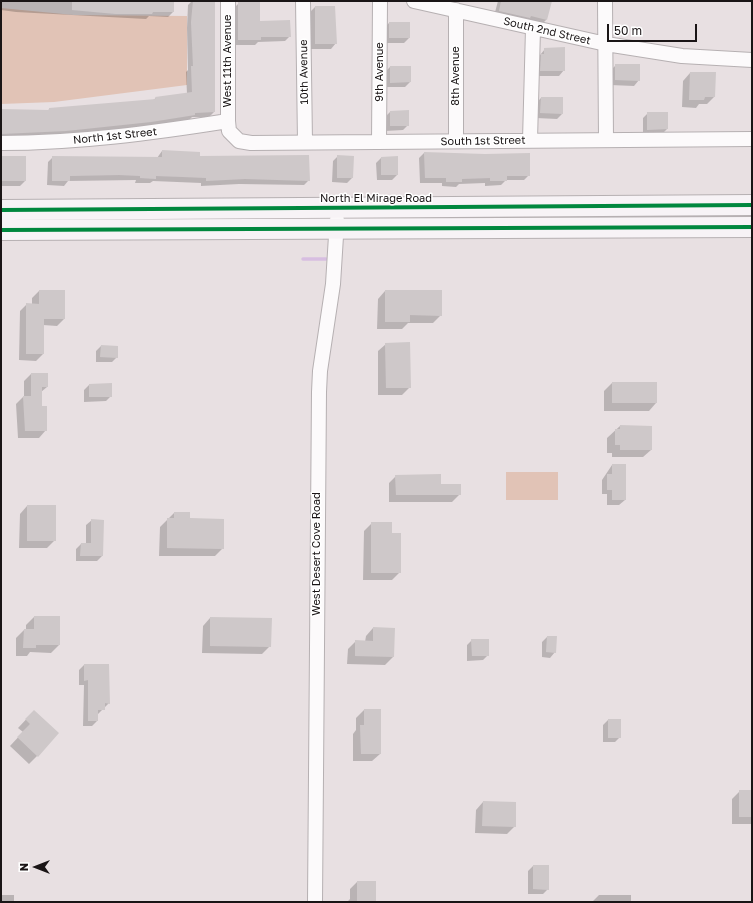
<!DOCTYPE html>
<html>
<head>
<meta charset="utf-8">
<style>
	body { margin:0 }
	#map { position:relative; width:753px; height:903px; overflow:hidden; background:#e8e0e2; font-family:"Golos Text",sans-serif }
	canvas { display:block }
	.frame { position:absolute; inset:0; border:2px solid #1a1516; pointer-events:none }
	.north { position:absolute; left:16px; top:847px; width:40px; height:40px; -webkit-text-stroke:3px #fff; paint-order:stroke; rotate:270deg; font-size:11px; font-weight:700; line-height:16px; text-align:center; color:#1a1516 }
	.north::after { content:''; display:block; margin:auto; width:14px; height:18px; background:#1a1516; clip-path:polygon(50% 0,100% 100%,50% 72%,0 100%) }
	.scale { position:absolute; left:607px; top:24px; width:90px; height:18px; box-sizing:border-box; border:2px solid #1a1516; border-top:0; padding-left:5px; font-size:12px; line-height:14px; white-space:nowrap; color:#1a1516; -webkit-text-stroke:3px #fff; paint-order:stroke }
</style>
</head>
<body>
<div id="map">
<canvas width="753" height="903"></canvas>
<div class="frame"></div>
<div class="north">N</div>
<div class="scale">50 m</div>
</div>
<script>
const ctx = document.querySelector('canvas').getContext('2d');
ctx.lineJoin = 'round';
function fillPath(path, color) {
  ctx.fillStyle = color;
  ctx.fill(path, 'evenodd');
}
function trace(path, color, width, dash) {
  ctx.strokeStyle = color;
  ctx.lineWidth = width;
  ctx.lineCap = dash ? 'butt' : 'round';
  ctx.setLineDash(dash || []);
  ctx.stroke(path);
}
function label(font, color, halo, rows, align = 'center') {
  ctx.font = font + ' "Golos Text",sans-serif';
  ctx.lineWidth = 3;
  ctx.setLineDash([]);
  ctx.textBaseline = 'middle';
  ctx.strokeStyle = halo;
  ctx.fillStyle = color;
  for (const [text, x, y, turn = 0] of rows) {
    ctx.save();
    ctx.translate(x, y);
    ctx.rotate((+turn || 0) * Math.PI / 180);
    ctx.textAlign = isNaN(turn) ? turn : align;
    if (halo) ctx.strokeText(text, 0, 0);
    ctx.fillText(text, 0, 0);
    ctx.restore();
  }
}
fillPath(new Path2D(`
	M 1,8 L 74,15 L 187,16 L 187,85 L 54,102 L 1,104 Z
	M 506,472 L 558,472 L 558,500 L 506,500 Z`), '#e1c3b6');
fillPath(new Path2D(`
	M 1,1 L 173,1 L 173,12 L 168,17 L 149,16 L 146,19 L 16,12 L 1,10 Z
	M 192,1 L 214,1 L 214,112 L 209,117 L 192,117 L 189,120 L 146,126 L 60,136 L 1,138 L 1,111 L 48,111 L 49,109 L 153,100 L 156,98 L 187,94 L 186,72 L 188,70 L 187,28 L 188,5 Z
	M 498,1 L 550,1 L 546,20 L 541,25 L 494,16 Z
	M 239,3 L 259,22 L 290,36 L 285,41 L 258,42 L 255,45 L 233,45 L 234,8 Z
	M 315,7 L 336,43 L 331,49 L 310,49 L 310,12 Z
	M 389,23 L 409,38 L 404,43 L 384,43 L 384,28 Z
	M 545,49 L 564,70 L 559,76 L 536,76 L 536,60 Z
	M 616,65 L 639,80 L 634,86 L 610,85 L 611,70 Z
	M 390,67 L 410,82 L 405,87 L 385,87 L 385,72 Z
	M 690,73 L 714,97 L 707,104 L 699,104 L 696,108 L 682,107 L 683,81 Z
	M 541,98 L 562,114 L 557,119 L 536,118 L 536,103 Z
	M 408,111 L 408,125 L 403,130 L 385,131 L 385,117 L 390,112 Z
	M 648,113 L 667,129 L 662,134 L 643,134 L 643,118 Z
	M 162,151 L 199,157 L 309,180 L 304,185 L 239,184 L 201,186 L 201,183 L 153,181 L 150,183 L 135,183 L 136,180 L 68,181 L 64,186 L 47,185 L 48,162 L 53,157 L 157,158 Z
	M 424,153 L 529,175 L 524,180 L 506,180 L 501,185 L 485,186 L 485,183 L 459,184 L 456,187 L 442,186 L 442,183 L 420,183 L 419,158 Z
	M 338,156 L 352,178 L 347,183 L 332,182 L 333,161 Z
	M 1,158 L 25,181 L 20,186 L 1,186 Z
	M 381,158 L 397,175 L 392,180 L 377,180 L 376,163 Z
	M 39,291 L 64,319 L 57,326 L 43,325 L 43,354 L 36,361 L 19,360 L 20,311 L 27,304 L 32,305 L 32,298 Z
	M 385,291 L 441,315 L 433,323 L 408,323 L 402,329 L 377,329 L 378,299 Z
	M 386,344 L 410,387 L 402,395 L 378,395 L 378,351 Z
	M 101,346 L 117,357 L 112,362 L 96,362 L 96,351 Z
	M 31,374 L 47,387 L 41,392 L 41,407 L 46,430 L 39,438 L 18,438 L 16,404 L 24,396 L 24,381 Z
	M 612,383 L 656,403 L 649,411 L 604,411 L 604,391 Z
	M 89,385 L 111,396 L 106,401 L 84,402 L 84,390 Z
	M 620,426 L 651,427 L 651,450 L 643,457 L 612,457 L 612,453 L 607,453 L 607,438 Z
	M 612,465 L 625,500 L 619,505 L 607,505 L 607,494 L 602,494 L 602,480 Z
	M 396,476 L 440,485 L 460,494 L 452,502 L 389,502 L 389,483 Z
	M 27,506 L 55,540 L 47,548 L 19,548 L 20,514 Z
	M 174,513 L 189,519 L 223,548 L 215,556 L 159,556 L 160,527 Z
	M 92,520 L 102,556 L 97,561 L 76,561 L 76,549 L 81,544 L 86,544 L 86,525 Z
	M 372,523 L 391,534 L 400,572 L 392,580 L 363,580 L 364,531 Z
	M 34,617 L 59,645 L 51,653 L 30,652 L 27,656 L 16,656 L 16,638 L 24,630 L 26,630 L 26,625 Z
	M 210,618 L 270,646 L 262,654 L 202,653 L 203,626 Z
	M 373,628 L 393,657 L 385,665 L 347,664 L 348,649 L 356,641 L 365,642 L 366,636 Z
	M 547,637 L 555,652 L 550,658 L 542,657 L 542,642 Z
	M 472,640 L 488,655 L 483,660 L 467,661 L 467,645 Z
	M 84,665 L 109,703 L 97,715 L 97,721 L 92,726 L 83,726 L 84,685 L 79,685 L 79,670 Z
	M 364,710 L 380,754 L 372,761 L 353,761 L 353,734 L 356,730 L 356,718 Z
	M 34,711 L 37,756 L 29,764 L 10,746 L 23,732 L 18,728 Z
	M 608,720 L 620,737 L 615,742 L 603,742 L 603,725 Z
	M 740,791 L 752,791 L 752,824 L 732,824 L 732,799 Z
	M 483,802 L 515,826 L 507,834 L 475,833 L 476,810 Z
	M 533,866 L 548,889 L 543,894 L 528,894 L 528,871 Z
	M 357,882 L 375,901 L 379,902 L 347,902 L 350,899 L 350,889 Z
	M 1,895 L 14,895 L 14,902 L 1,902 Z
	M 599,895 L 631,895 L 631,902 L 592,902 Z`), '#0003');
trace(new Path2D(`
	M 303,259 L 326,259`), '#d7bee1', 3.5);
fillPath(new Path2D(`
	M 72,1 L 174,1 L 174,12 L 153,12 L 152,14 L 116,14 L 72,10 Z
	M 193,1 L 215,1 L 215,112 L 195,113 L 195,115 L 151,122 L 66,131 L 1,134 L 1,109 L 49,110 L 49,108 L 156,99 L 155,97 L 192,92 L 191,66 L 193,66 L 191,22 Z
	M 501,1 L 552,1 L 547,20 L 531,16 L 530,18 L 499,11 Z
	M 238,2 L 260,2 L 260,21 L 290,20 L 291,37 L 261,37 L 261,40 L 238,40 Z
	M 315,6 L 335,6 L 337,44 L 315,44 Z
	M 389,22 L 410,22 L 410,38 L 389,38 Z
	M 565,47 L 565,71 L 540,71 L 541,54 L 544,54 L 544,48 Z
	M 615,64 L 640,64 L 640,81 L 615,80 Z
	M 390,66 L 411,66 L 411,82 L 390,83 Z
	M 690,72 L 716,72 L 715,97 L 705,97 L 704,100 L 689,100 Z
	M 541,97 L 563,97 L 563,114 L 540,113 Z
	M 409,110 L 409,126 L 390,126 L 390,111 Z
	M 647,112 L 668,112 L 668,129 L 647,130 Z
	M 162,150 L 200,152 L 200,156 L 309,155 L 310,181 L 245,179 L 206,181 L 206,178 L 183,177 L 156,176 L 156,179 L 140,178 L 140,176 L 119,175 L 70,176 L 70,181 L 52,181 L 52,156 L 162,157 Z
	M 424,152 L 485,154 L 530,153 L 530,176 L 507,176 L 507,181 L 490,181 L 490,178 L 462,179 L 462,182 L 446,182 L 446,178 L 425,178 Z
	M 337,155 L 354,156 L 353,178 L 337,178 Z
	M 1,156 L 26,156 L 26,181 L 1,181 Z
	M 398,156 L 398,175 L 381,175 L 381,157 Z
	M 39,290 L 65,290 L 65,319 L 44,319 L 44,354 L 26,354 L 26,303 L 39,304 Z
	M 385,290 L 442,290 L 442,316 L 410,315 L 410,322 L 385,322 Z
	M 410,342 L 411,388 L 386,388 L 385,343 Z
	M 101,345 L 118,346 L 118,358 L 100,357 Z
	M 31,373 L 48,373 L 48,387 L 42,387 L 42,406 L 47,406 L 47,431 L 25,431 L 23,396 L 31,396 Z
	M 612,382 L 657,382 L 657,403 L 612,403 Z
	M 112,383 L 112,397 L 89,397 L 89,384 Z
	M 620,425 L 652,426 L 652,450 L 620,450 L 620,445 L 615,445 L 615,429 L 620,429 Z
	M 612,464 L 626,464 L 626,500 L 612,500 L 612,490 L 607,490 L 607,474 L 612,474 Z
	M 441,474 L 441,484 L 461,484 L 461,495 L 396,495 L 395,475 Z
	M 27,505 L 56,505 L 56,541 L 27,541 Z
	M 174,512 L 190,512 L 190,518 L 224,519 L 224,549 L 167,548 L 167,518 L 174,518 Z
	M 91,519 L 104,520 L 103,556 L 80,556 L 81,543 L 91,543 Z
	M 371,522 L 392,522 L 392,533 L 401,533 L 401,573 L 371,573 Z
	M 34,616 L 60,616 L 60,645 L 36,645 L 36,648 L 23,648 L 24,629 L 34,629 Z
	M 210,617 L 272,618 L 271,647 L 210,646 Z
	M 373,627 L 395,628 L 394,657 L 355,656 L 355,640 L 373,641 Z
	M 547,636 L 557,636 L 556,653 L 546,652 Z
	M 471,639 L 489,639 L 489,656 L 472,656 Z
	M 84,664 L 109,664 L 110,704 L 105,703 L 105,710 L 98,710 L 98,721 L 88,721 L 88,680 L 84,681 Z
	M 364,709 L 381,709 L 381,754 L 361,754 L 360,725 L 364,725 Z
	M 34,710 L 59,733 L 38,757 L 17,737 L 30,724 L 25,719 Z
	M 608,719 L 621,719 L 621,738 L 608,738 Z
	M 739,790 L 752,790 L 752,817 L 739,817 Z
	M 483,801 L 516,802 L 516,827 L 482,826 Z
	M 533,865 L 549,865 L 549,890 L 533,889 Z
	M 357,881 L 376,881 L 376,902 L 357,902 Z`), '#cec8c9');
const minor = new Path2D(`
	M 228,1 L 228,121 L 229,131 L 239,141 L 251,143 L 752,139
	M 303,1 L 305,142
	M 414,1 L 606,44 L 682,56 L 752,60
	M 605,1 L 606,139
	M 530,140 L 533,29
	M 456,141 L 456,10
	M 379,142 L 380,1
	M 1,143 C 78,143 152,133 228,121
	M 315,902 L 319,392 L 320,371 L 333,284 L 337,220`);
const secondary = new Path2D(`
	M 1,210 L 752,205
	M 1,230 L 752,227`);
trace(minor, '#b6b0b2', 16);
trace(secondary, '#b6b0b2', 22);
trace(minor, '#fcfafb', 14);
trace(secondary, '#f7f3f6', 20);
trace(new Path2D(`
	M 1,210 L 752,205
	M 1,230 L 752,227`), '#00873e', 4);
label('11px', '#1a1516', '#fff', [
	["South 2nd Street",547,31,13],
	["West 11th Avenue",228,61,-90],
	["10th Avenue",304,72,-91],
	["9th Avenue",380,72,-90],
	["8th Avenue",456,76,-90],
	["North 1st Street",115,136,-6],
	["South 1st Street",483,141,-1],
	["North El Mirage Road",376,199],
	["West Desert Cove Road",317,554,-90]
]);
</script>
</body>
</html>
